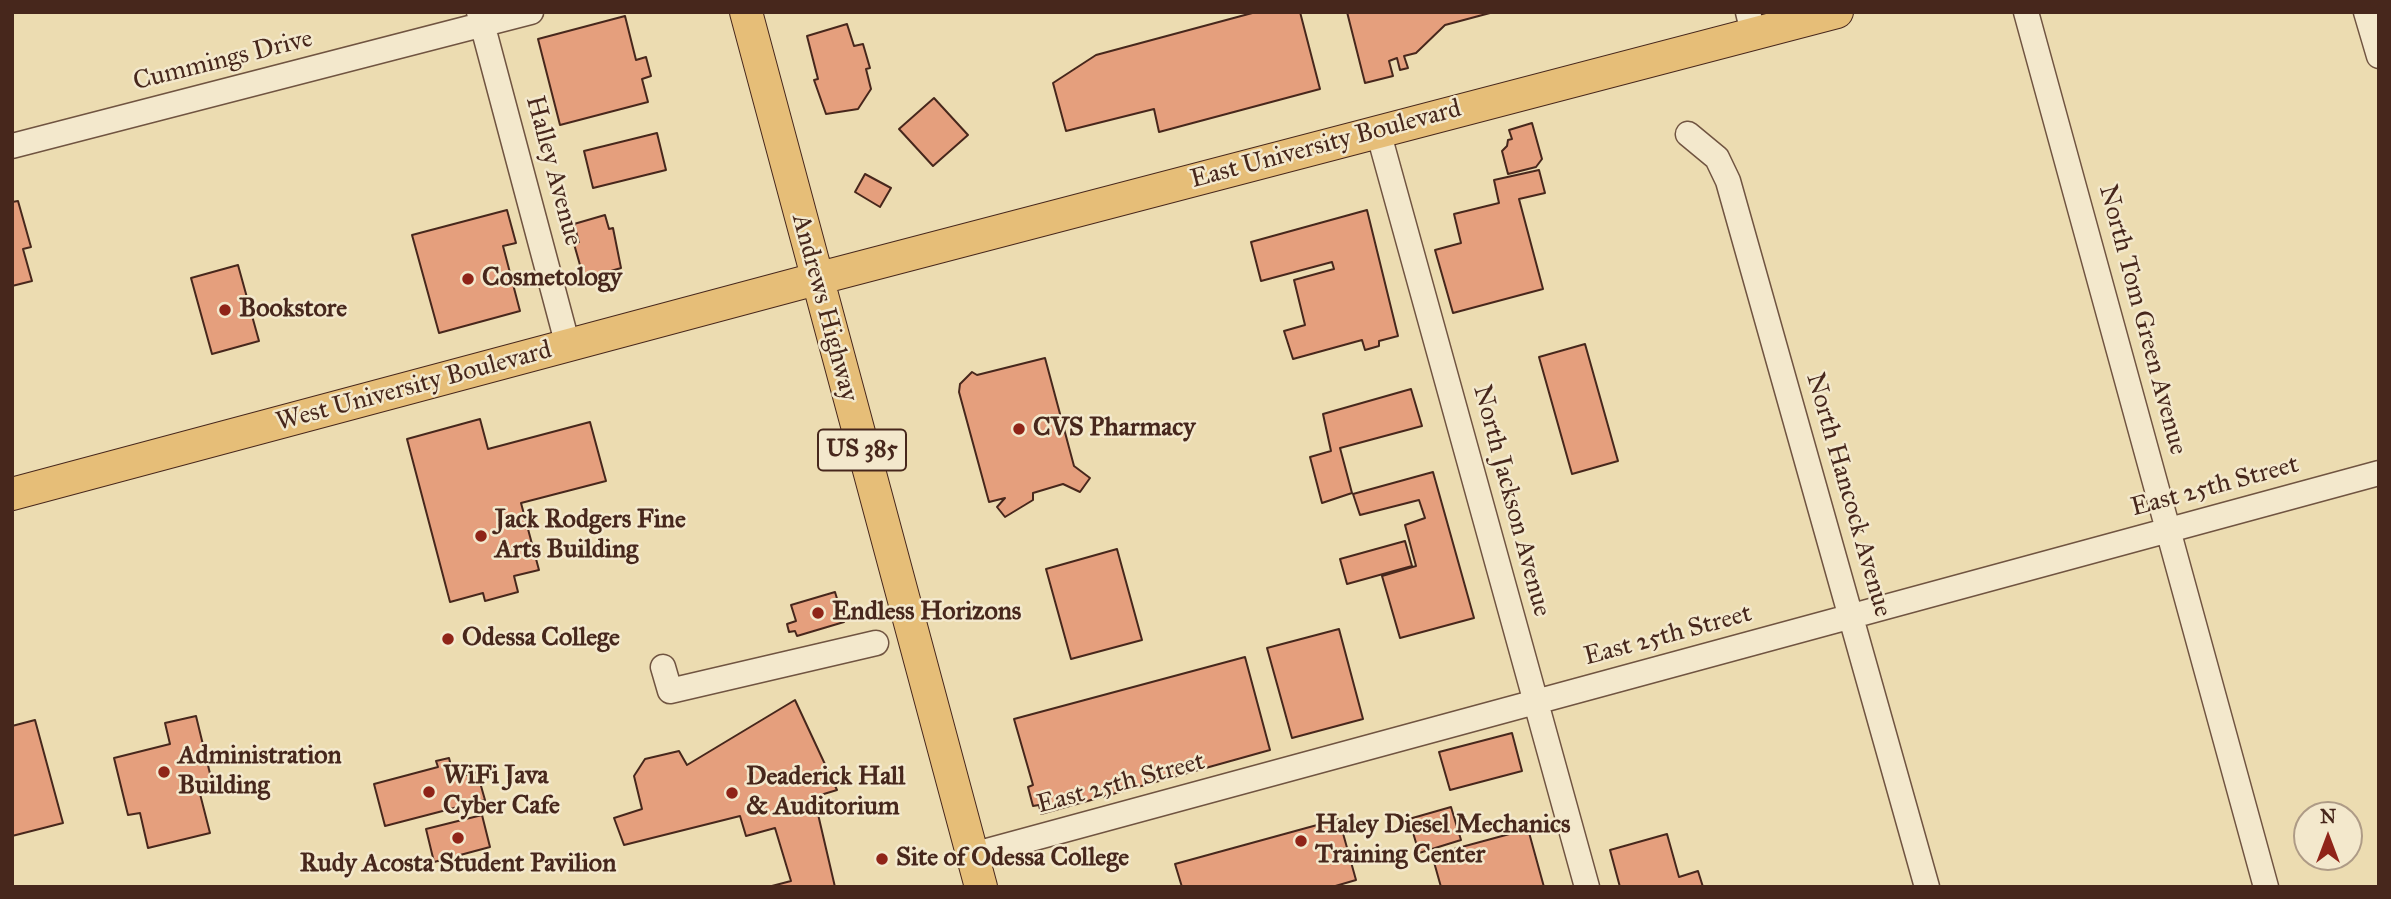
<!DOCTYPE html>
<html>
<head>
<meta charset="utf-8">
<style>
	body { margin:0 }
	#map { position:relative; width:2391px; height:899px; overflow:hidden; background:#ecdcb1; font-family:"IM FELL Great Primer",serif }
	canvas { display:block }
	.frame { position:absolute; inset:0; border:14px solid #47271c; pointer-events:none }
	.north { position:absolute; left:2293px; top:801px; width:70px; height:70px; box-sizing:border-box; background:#f3e8cc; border:2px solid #ae9b86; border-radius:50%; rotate:0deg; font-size:19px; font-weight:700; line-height:28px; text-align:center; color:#47271c }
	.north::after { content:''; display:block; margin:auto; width:24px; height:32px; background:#8f2418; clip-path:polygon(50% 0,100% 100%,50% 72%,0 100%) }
</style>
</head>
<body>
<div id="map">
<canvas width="2391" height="899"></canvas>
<div class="frame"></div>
<div class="north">N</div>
</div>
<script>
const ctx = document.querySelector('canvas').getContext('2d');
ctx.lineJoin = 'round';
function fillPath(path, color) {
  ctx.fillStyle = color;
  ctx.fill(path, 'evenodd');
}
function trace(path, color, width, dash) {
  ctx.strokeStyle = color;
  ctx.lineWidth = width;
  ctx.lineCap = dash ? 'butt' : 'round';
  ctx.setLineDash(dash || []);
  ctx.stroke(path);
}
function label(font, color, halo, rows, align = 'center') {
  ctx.font = font + ' "IM FELL Great Primer",serif';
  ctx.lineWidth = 5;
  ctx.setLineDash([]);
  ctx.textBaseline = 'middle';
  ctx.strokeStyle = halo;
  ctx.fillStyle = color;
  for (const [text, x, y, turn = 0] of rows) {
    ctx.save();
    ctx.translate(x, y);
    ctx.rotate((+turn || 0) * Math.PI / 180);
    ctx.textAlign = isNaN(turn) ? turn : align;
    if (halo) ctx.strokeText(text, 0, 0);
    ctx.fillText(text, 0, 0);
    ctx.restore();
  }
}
const building = new Path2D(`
	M 1256,12 L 1300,12 L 1320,89 L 1159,132 L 1154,109 L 1066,131 L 1053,83 L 1096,55 Z
	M 1347,12 L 1490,12 L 1490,13 L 1445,25 L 1416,53 L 1404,56 L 1408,68 L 1400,70 L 1397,58 L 1389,61 L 1393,76 L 1365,83 Z
	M 625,16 L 636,60 L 646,57 L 651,76 L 642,79 L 648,102 L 560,125 L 538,39 Z
	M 847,24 L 854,46 L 863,44 L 870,68 L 866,69 L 871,89 L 858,109 L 826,114 L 814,80 L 818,79 L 807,36 Z
	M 934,98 L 968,135 L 933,166 L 899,129 Z
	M 1532,123 L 1542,159 L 1536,167 L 1508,174 L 1502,151 L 1507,146 L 1508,140 L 1512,139 L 1509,130 Z
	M 657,133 L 666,170 L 593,188 L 584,151 Z
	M 1539,170 L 1545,193 L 1519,199 L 1543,289 L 1453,313 L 1435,250 L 1461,243 L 1454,214 L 1499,203 L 1494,180 Z
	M 865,174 L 891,188 L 880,207 L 855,192 Z
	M 18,201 L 31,247 L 23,249 L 32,281 L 12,286 L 12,202 Z
	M 507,210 L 516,243 L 503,246 L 520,311 L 439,333 L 412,235 Z
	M 1367,210 L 1398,336 L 1379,341 L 1379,346 L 1365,350 L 1362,340 L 1293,359 L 1284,331 L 1305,325 L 1294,280 L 1334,269 L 1332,262 L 1261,281 L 1251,242 Z
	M 605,215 L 609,229 L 613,228 L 621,268 L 584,279 L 574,244 L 579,242 L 574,224 Z
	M 238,265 L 259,341 L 212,354 L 191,278 Z
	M 1585,344 L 1618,461 L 1572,474 L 1539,357 Z
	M 1045,358 L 1074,466 L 1090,478 L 1080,492 L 1063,484 L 1033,493 L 1033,500 L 1005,517 L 997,507 L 1005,498 L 989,502 L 959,392 L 960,384 L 972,372 L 977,375 Z
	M 1411,389 L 1422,426 L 1340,448 L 1352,493 L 1322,503 L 1310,457 L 1331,451 L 1323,414 Z
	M 480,419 L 488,449 L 590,422 L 606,481 L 521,503 L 539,570 L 514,576 L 518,592 L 485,601 L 483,593 L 450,602 L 407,439 Z
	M 1433,472 L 1474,618 L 1400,638 L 1382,576 L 1416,566 L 1405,525 L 1425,518 L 1419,500 L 1360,515 L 1353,494 Z
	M 1405,541 L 1412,566 L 1347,584 L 1340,559 Z
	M 1117,549 L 1142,640 L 1071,659 L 1046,569 Z
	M 835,592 L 844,622 L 797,636 L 795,631 L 789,632 L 787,624 L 796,621 L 791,605 Z
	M 1339,629 L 1363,719 L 1292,738 L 1267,648 Z
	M 1245,657 L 1270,750 L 1041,814 L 1039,805 L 1033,806 L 1028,787 L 1033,785 L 1014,719 Z
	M 795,700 L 837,790 L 814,797 L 835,887 L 768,887 L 791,881 L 775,828 L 746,836 L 740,816 L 624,845 L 614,818 L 642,809 L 634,776 L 645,759 L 679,751 L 687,765 Z
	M 196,716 L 213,786 L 199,790 L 210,833 L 148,848 L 140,813 L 128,815 L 114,758 L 170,744 L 165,723 Z
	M 35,720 L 63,823 L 12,836 L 12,726 Z
	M 1512,733 L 1522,771 L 1450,790 L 1439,752 Z
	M 449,758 L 454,778 L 477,772 L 485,800 L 385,826 L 374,784 L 438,767 L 436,761 Z
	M 1451,807 L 1461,840 L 1419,853 L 1409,819 Z
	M 482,815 L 490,847 L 434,862 L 426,829 Z
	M 1339,819 L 1356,880 L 1332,887 L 1182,887 L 1175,864 Z
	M 1528,829 L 1544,887 L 1441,887 L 1432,855 Z
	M 1667,834 L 1679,877 L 1698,871 L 1703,887 L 1620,887 L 1610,850 Z`);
fillPath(building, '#e59f7d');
trace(building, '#47271c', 2);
const minor = new Path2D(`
	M 479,12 L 568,346
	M 1748,12 L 1753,33
	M 2026,12 L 2266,887
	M 2366,12 L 2379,56
	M 1378,131 L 1587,887
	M 1688,134 L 1717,158 L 1728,181 L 1927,887
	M 12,146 L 531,12
	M 663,667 L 670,691 L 876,643
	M 972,855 L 2379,473`);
const major = new Path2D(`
	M 746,12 L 981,887
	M 12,494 L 816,279 L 1837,12`);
trace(minor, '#705441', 27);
trace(major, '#47271c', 34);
trace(minor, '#f3e8cc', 24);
trace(major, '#e6be78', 32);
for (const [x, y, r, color] of [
	[468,279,7,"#8f2418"],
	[225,310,7,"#8f2418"],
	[1019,429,7,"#8f2418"],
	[481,536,7,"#8f2418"],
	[818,613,7,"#8f2418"],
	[448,639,7,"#8f2418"],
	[164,772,7,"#8f2418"],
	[429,792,7,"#8f2418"],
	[732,793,7,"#8f2418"],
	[458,838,7,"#8f2418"],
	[1301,841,7,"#8f2418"],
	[882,859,7,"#8f2418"]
]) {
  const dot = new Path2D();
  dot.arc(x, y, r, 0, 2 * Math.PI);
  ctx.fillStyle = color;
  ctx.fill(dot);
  trace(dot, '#f3e8cc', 2.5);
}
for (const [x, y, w] of [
	[862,450,88]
]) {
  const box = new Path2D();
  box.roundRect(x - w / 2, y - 20.5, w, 41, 5);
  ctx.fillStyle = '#f3e8cc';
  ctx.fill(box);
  trace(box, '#47271c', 2);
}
label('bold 24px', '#47271c', null, [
	["US 385",862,450]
]);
label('26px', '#47271c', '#f3e8cc', [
	["Cummings Drive",223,61,-14],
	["East University Boulevard",1326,145,-15],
	["Halley Avenue",553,171,75],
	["Andrews Highway",824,308,75],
	["North Tom Green Avenue",2142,320,75],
	["West University Boulevard",414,387,-15],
	["East 25th Street",2215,487,-15],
	["North Hancock Avenue",1848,495,74],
	["North Jackson Avenue",1511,501,75],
	["East 25th Street",1668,636,-15],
	["East 25th Street",1121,784,-15]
]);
label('bold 26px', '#47271c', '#f3e8cc', [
	["Cosmetology",482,279],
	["Bookstore",239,310],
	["CVS Pharmacy",1033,429],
	["Jack Rodgers Fine",495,521],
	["Arts Building",495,551],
	["Endless Horizons",832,613],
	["Odessa College",462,639],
	["Administration",178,757],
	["Building",178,787],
	["WiFi Java",443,777],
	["Cyber Cafe",443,807],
	["Deaderick Hall",746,778],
	["& Auditorium",746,808],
	["Haley Diesel Mechanics",1315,826],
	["Training Center",1315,856],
	["Site of Odessa College",896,859],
	["Rudy Acosta Student Pavilion",458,865,"center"]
], 'left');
</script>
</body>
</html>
